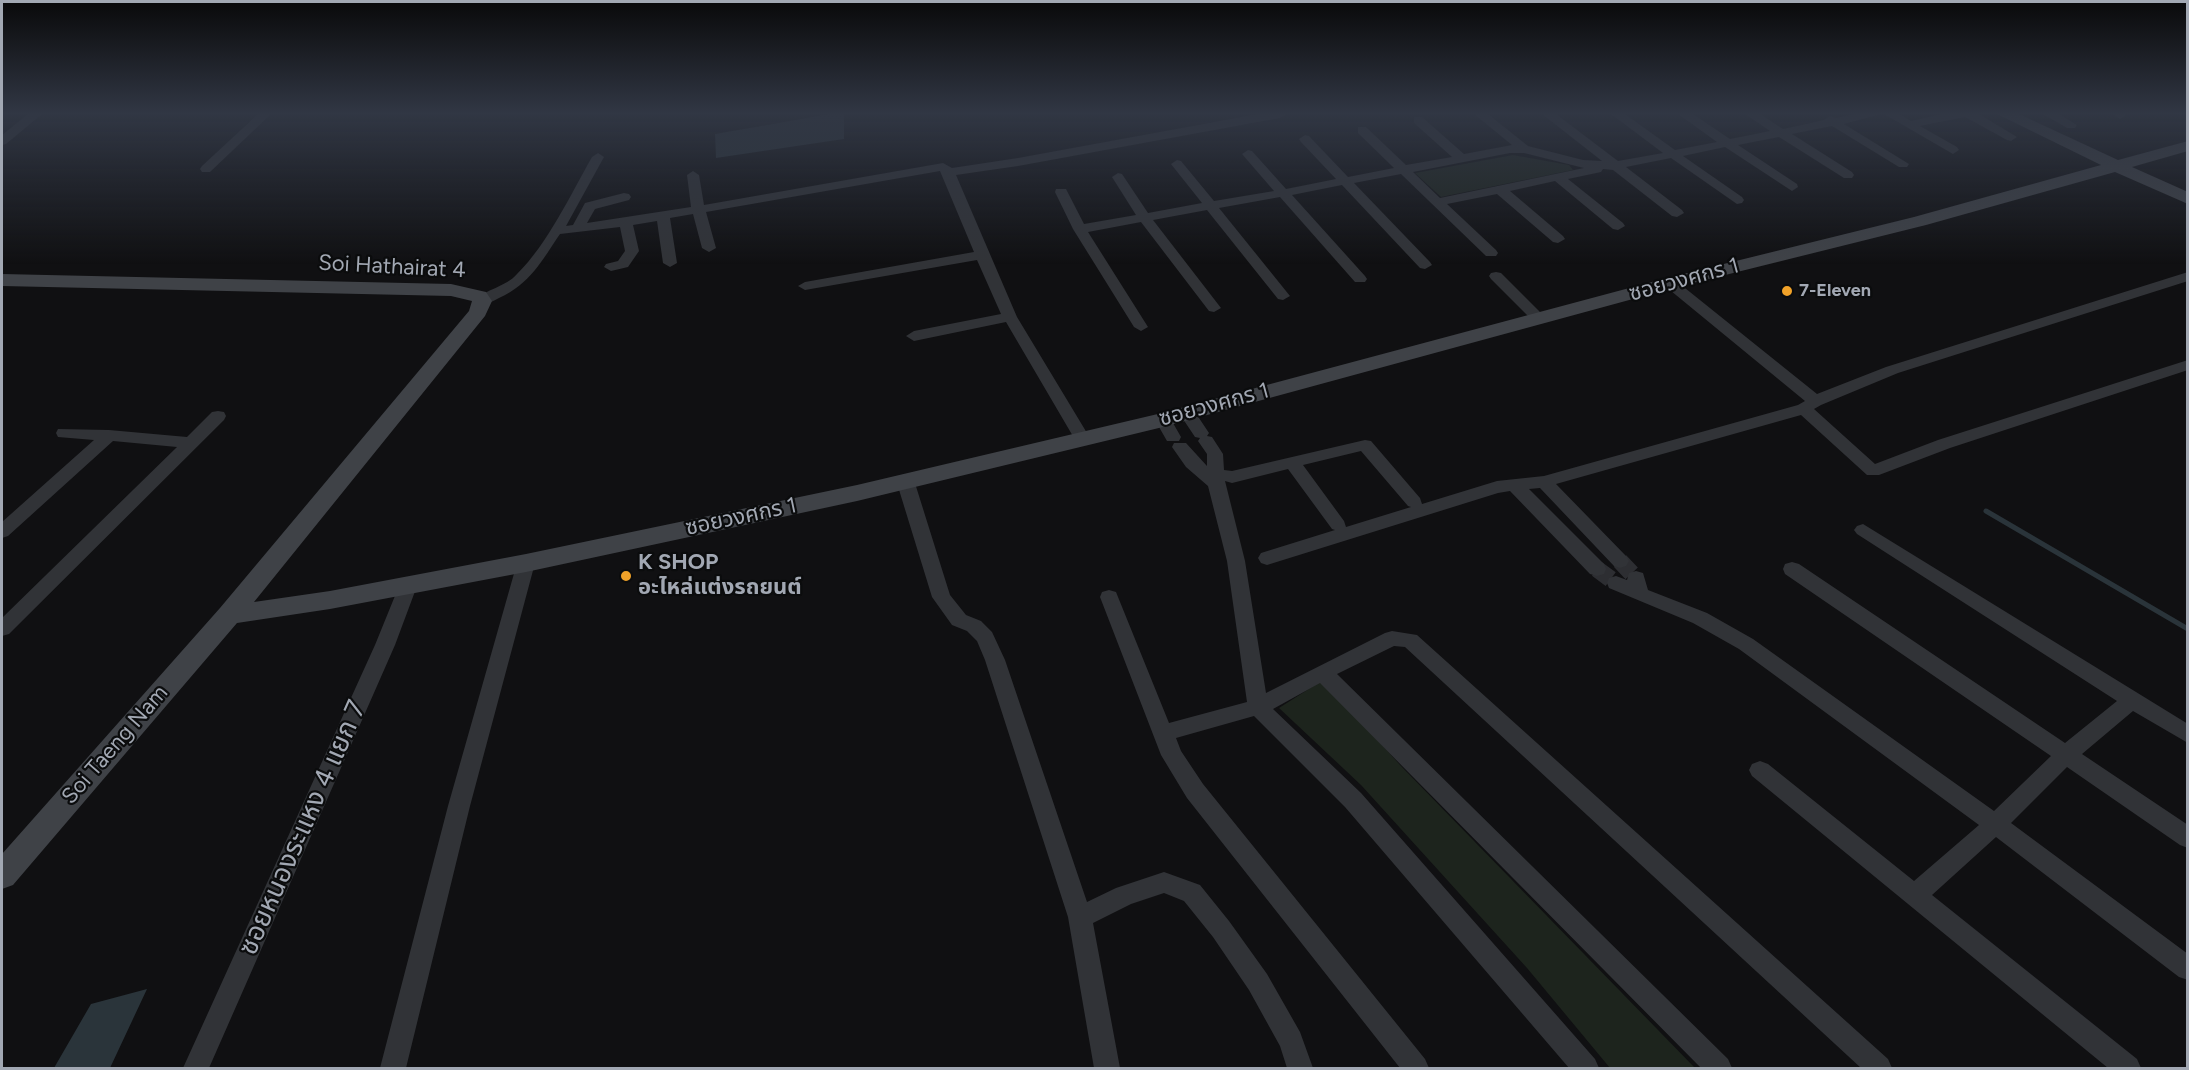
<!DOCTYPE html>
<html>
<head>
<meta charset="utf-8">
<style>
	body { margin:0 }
	#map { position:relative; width:2189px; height:1070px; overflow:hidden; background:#101012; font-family:Figtree,sans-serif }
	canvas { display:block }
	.frame { position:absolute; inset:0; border:3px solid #a2a8b3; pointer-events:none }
</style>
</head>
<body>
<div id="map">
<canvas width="2189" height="1070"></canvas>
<div class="frame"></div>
</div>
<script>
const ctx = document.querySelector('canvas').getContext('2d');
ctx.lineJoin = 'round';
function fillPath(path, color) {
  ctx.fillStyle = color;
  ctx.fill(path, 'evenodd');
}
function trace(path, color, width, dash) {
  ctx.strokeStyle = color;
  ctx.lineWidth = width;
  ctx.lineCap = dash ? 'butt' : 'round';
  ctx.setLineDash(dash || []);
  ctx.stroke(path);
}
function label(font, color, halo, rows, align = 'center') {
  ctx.font = font + ' Figtree,"Noto Sans Thai",sans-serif';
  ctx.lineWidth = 4.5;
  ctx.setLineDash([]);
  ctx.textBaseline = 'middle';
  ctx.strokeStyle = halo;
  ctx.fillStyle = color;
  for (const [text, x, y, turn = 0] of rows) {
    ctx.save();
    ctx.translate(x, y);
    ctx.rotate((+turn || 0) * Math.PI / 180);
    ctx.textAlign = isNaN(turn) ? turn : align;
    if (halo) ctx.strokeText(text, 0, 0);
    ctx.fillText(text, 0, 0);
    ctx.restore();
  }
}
fillPath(new Path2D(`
	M 1513,155 L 1569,165 L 1573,170 L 1441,197 L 1415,173 Z
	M 1323,680 L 1401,766 L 1695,1068 L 1610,1068 L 1527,968 L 1361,785 L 1279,708 Z`), '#1d241d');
fillPath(new Path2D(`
	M 830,114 L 844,114 L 844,139 L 716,158 L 715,134 Z
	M 147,989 L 110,1068 L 54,1068 L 91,1004 Z`), '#2a343a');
trace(new Path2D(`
	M 1986,511 L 2188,629`), '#2a343a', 5);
trace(new Path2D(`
	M 1620,561 L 1636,578
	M 1597,569 L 1616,583`), '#2d2e32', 17, [17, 9]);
fillPath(new Path2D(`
	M 28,114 L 42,114 L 6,144 L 2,145 L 2,135 Z
	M 258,114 L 271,114 L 210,172 L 202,172 L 200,169 L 202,166 Z
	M 1258,114 L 1286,114 L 1280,118 L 1018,166 L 956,175 L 1017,317 L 1090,438 L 1088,442 L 1076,442 L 1074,438 L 1006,322 L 914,341 L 906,336 L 914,331 L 1001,314 L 977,260 L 805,290 L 798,286 L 805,282 L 974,252 L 940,171 L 706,212 L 716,248 L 709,252 L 702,248 L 693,214 L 670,218 L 677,263 L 670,267 L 663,263 L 657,221 L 633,225 L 639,251 L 628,267 L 611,271 L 604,267 L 606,264 L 618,261 L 625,251 L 620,227 L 560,234 C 540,263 531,283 499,298 C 491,302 485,306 477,304 L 475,301 C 485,289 506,287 517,274 C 547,245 571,194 592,157 L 598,153 L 604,157 L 566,226 L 573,225 L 585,203 L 624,193 L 629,194 L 631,197 L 629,200 L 595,209 L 587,223 L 691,207 L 687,175 L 693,171 L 699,175 L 704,205 L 943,163 L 952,168 L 1018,158 Z
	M 1474,114 L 1488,114 L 1528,146 L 1583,160 L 1602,161 L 1542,114 L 1556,114 L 1618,161 L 1663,153 L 1611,114 L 1625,114 L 1675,150 L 1717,142 L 1678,114 L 1693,114 L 1730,139 L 1770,131 L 1745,114 L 1760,114 L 1783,129 L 1824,120 L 1830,116 L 1836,118 L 1855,114 L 1881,114 L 1844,124 L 1909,164 L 1907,167 L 1899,167 L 1832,126 L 1792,134 L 1852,172 L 1854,175 L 1852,178 L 1844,178 L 1779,137 L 1738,145 L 1797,184 L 1798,187 L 1792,191 L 1725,147 L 1683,156 L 1742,197 L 1744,200 L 1742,203 L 1737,204 L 1671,158 L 1626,167 L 1682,210 L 1684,213 L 1677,217 L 1672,216 L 1613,170 L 1603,169 L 1601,172 L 1568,179 L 1623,223 L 1625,226 L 1618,230 L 1613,229 L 1555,181 L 1510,191 L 1563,236 L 1565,239 L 1558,243 L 1553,242 L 1497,194 L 1447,204 L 1496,250 L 1498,253 L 1496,256 L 1486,256 L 1401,174 L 1354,183 L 1430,262 L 1432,265 L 1425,269 L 1420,268 L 1342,185 L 1292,195 L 1365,276 L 1367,279 L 1365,282 L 1355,282 L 1280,197 L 1219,208 L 1290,296 L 1283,300 L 1278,299 L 1207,210 L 1153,220 L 1221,308 L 1214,312 L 1209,311 L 1141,222 L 1088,232 L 1148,327 L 1141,331 L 1134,327 L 1073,229 L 1055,192 L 1056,189 L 1066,189 L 1084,224 L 1136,215 L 1112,177 L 1118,173 L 1122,174 L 1148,213 L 1202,203 L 1171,164 L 1177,160 L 1181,161 L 1214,201 L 1274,191 L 1242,154 L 1248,150 L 1252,151 L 1286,189 L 1336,179 L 1301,142 L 1299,139 L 1305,135 L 1309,136 L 1348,177 L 1394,168 L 1358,133 L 1358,127 L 1366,127 L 1406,165 L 1452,157 L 1414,123 L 1414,117 L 1422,117 L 1464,154 L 1512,145 ZM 1510,153 L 1524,153 L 1584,168 L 1440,198 L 1413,172 Z
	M 1884,114 L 1899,114 L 1911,121 L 1942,114 L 1979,114 L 2017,137 L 2011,141 L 2007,140 L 1965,117 L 1920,126 L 1957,147 L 1959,150 L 1953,154 Z
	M 2043,114 L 2059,114 L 2077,125 L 2075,128 L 2067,128 Z
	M 2113,114 L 2126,114 L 2126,115 L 2120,119 Z
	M 1496,272 L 1501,273 L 1544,316 L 1546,319 L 1544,322 L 1534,322 L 1491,279 L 1489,276 L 1491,273 Z
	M 2188,272 L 2188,281 L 1898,373 L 1821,405 L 1814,409 L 1875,464 L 1938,440 L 2188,360 L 2188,370 L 1950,448 L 1879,475 L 1867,475 L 1801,415 L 1556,484 L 1626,556 L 1629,561 L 1626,566 L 1620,568 L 1614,566 L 1540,488 L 1529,489 L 1604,564 L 1606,569 L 1604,574 L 1597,576 L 1590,574 L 1510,491 L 1498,493 L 1267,565 L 1261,563 L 1258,558 L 1261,553 L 1335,530 L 1332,529 L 1288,469 L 1232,483 L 1225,481 L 1245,561 L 1266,693 L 1385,633 L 1392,631 L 1417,635 L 1888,1059 L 1892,1068 L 1861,1068 L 1405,647 L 1394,646 L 1337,674 L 1728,1059 L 1732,1068 L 1701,1068 L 1320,683 L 1273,709 L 1361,793 L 1595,1059 L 1599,1068 L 1569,1068 L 1345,807 L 1254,716 L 1176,738 L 1181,751 L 1203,784 L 1425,1059 L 1429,1068 L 1400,1068 L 1187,798 L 1161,755 L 1100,597 L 1102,592 L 1109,590 L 1116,592 L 1118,597 L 1169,723 L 1247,702 L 1227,561 L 1208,486 L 1186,467 L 1172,447 L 1174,443 L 1186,443 L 1207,466 L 1207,454 L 1198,441 L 1200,438 L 1195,437 L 1179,413 L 1181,409 L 1193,409 L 1209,433 L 1207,436 L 1212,437 L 1223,454 L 1224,470 L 1232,471 L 1365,440 L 1371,441 L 1420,498 L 1422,504 L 1497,481 L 1544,476 L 1798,405 L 1805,401 L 1665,286 L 1663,283 L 1665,280 L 1675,280 L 1817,394 L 1886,367 ZM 1361,451 L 1408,506 L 1411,507 L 1346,527 L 1344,521 L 1303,465 Z
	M 218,411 L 224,412 L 226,416 L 224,420 L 9,634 L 2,636 L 2,618 L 177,447 L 113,441 L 8,536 L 2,538 L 2,522 L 94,440 L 58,437 L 56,433 L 58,429 L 109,430 L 187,437 L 212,412 Z
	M 1163,415 L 1169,416 L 1181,437 L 1179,441 L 1167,441 L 1155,420 L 1157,416 Z
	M 905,474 L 911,476 L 914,480 L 950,595 L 966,615 L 981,621 L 992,632 L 1005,660 L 1087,902 L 1116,888 L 1164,872 L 1200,885 L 1229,921 L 1267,974 L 1300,1032 L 1313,1068 L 1287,1068 L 1280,1046 L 1249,990 L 1213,937 L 1184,901 L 1164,893 L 1131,904 L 1093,923 L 1120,1068 L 1094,1068 L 1068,917 L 985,660 L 977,641 L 967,631 L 952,625 L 932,597 L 896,480 L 899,476 Z
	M 1863,524 L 2188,724 L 2188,743 L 2133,711 L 2082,754 L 2188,825 L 2188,848 L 2180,845 L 2067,767 L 2011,823 L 2188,954 L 2188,980 L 2179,977 L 1996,837 L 1932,895 L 2137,1059 L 2141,1068 L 2108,1068 L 1752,776 L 1749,770 L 1752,764 L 1760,761 L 1768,764 L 1914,881 L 1979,825 L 1739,649 L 1693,623 L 1609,588 L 1607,583 L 1609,578 L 1616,576 L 1627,580 L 1629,573 L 1636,571 L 1643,573 L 1648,590 L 1707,613 L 1753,639 L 1994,811 L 2051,756 L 1785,574 L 1783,569 L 1785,564 L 1792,562 L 1799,564 L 2065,743 L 2117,701 L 1857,534 L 1854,530 L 1857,526 Z
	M 526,556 L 533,558 L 535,563 L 470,806 L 406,1068 L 380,1068 L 448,806 L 517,563 L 519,558 Z
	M 408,579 L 415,581 L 417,586 L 395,645 L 209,1068 L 183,1068 L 375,645 L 399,586 L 401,581 Z`), '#313337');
fillPath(new Path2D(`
	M 1997,114 L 2019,114 L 2118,160 L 2188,141 L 2188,151 L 2132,167 L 2188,192 L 2188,204 L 2115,172 L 1926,225 L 1677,287 L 1163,427 L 857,501 L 526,572 L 330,609 L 237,623 L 13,885 L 2,889 L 2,854 L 220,608 L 469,311 L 472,301 L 451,296 L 2,286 L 2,274 L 451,284 L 486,292 L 492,301 L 485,316 L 254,602 L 330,591 L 526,554 L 857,485 L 1162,413 L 1663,279 L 1914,217 L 2101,165 Z`), '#3f4247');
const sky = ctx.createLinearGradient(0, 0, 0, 264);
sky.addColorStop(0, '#09090a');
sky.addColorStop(0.43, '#313744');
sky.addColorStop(1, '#31374400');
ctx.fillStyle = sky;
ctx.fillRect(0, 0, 2189, 264);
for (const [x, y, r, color] of [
	[1787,291,6,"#f1a229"],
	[626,576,6,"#f1a229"]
]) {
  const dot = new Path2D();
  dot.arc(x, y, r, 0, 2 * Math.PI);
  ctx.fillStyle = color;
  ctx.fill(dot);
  trace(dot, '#0b0c0d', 2);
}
label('bold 18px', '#a2a8b3', '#0b0c0d', [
	["7-Eleven",1799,291]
], 'left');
label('22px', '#a2a8b3', '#0b0c0d', [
	["Soi Hathairat 4",392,267,3],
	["ซอยวงศกร 1",1684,280,-15],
	["ซอยวงศกร 1",1214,405,-15],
	["ซอยวงศกร 1",741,517,-12],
	["Soi Taeng Nam",115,745,-49]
]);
label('bold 22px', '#a2a8b3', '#0b0c0d', [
	["K SHOP",638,563],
	["อะไหล่แต่งรถยนต์",638,588]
], 'left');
label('27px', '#a2a8b3', '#0b0c0d', [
	["ซอยหนองระแหง 4 แยก 7",303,828,-66]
]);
</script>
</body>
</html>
